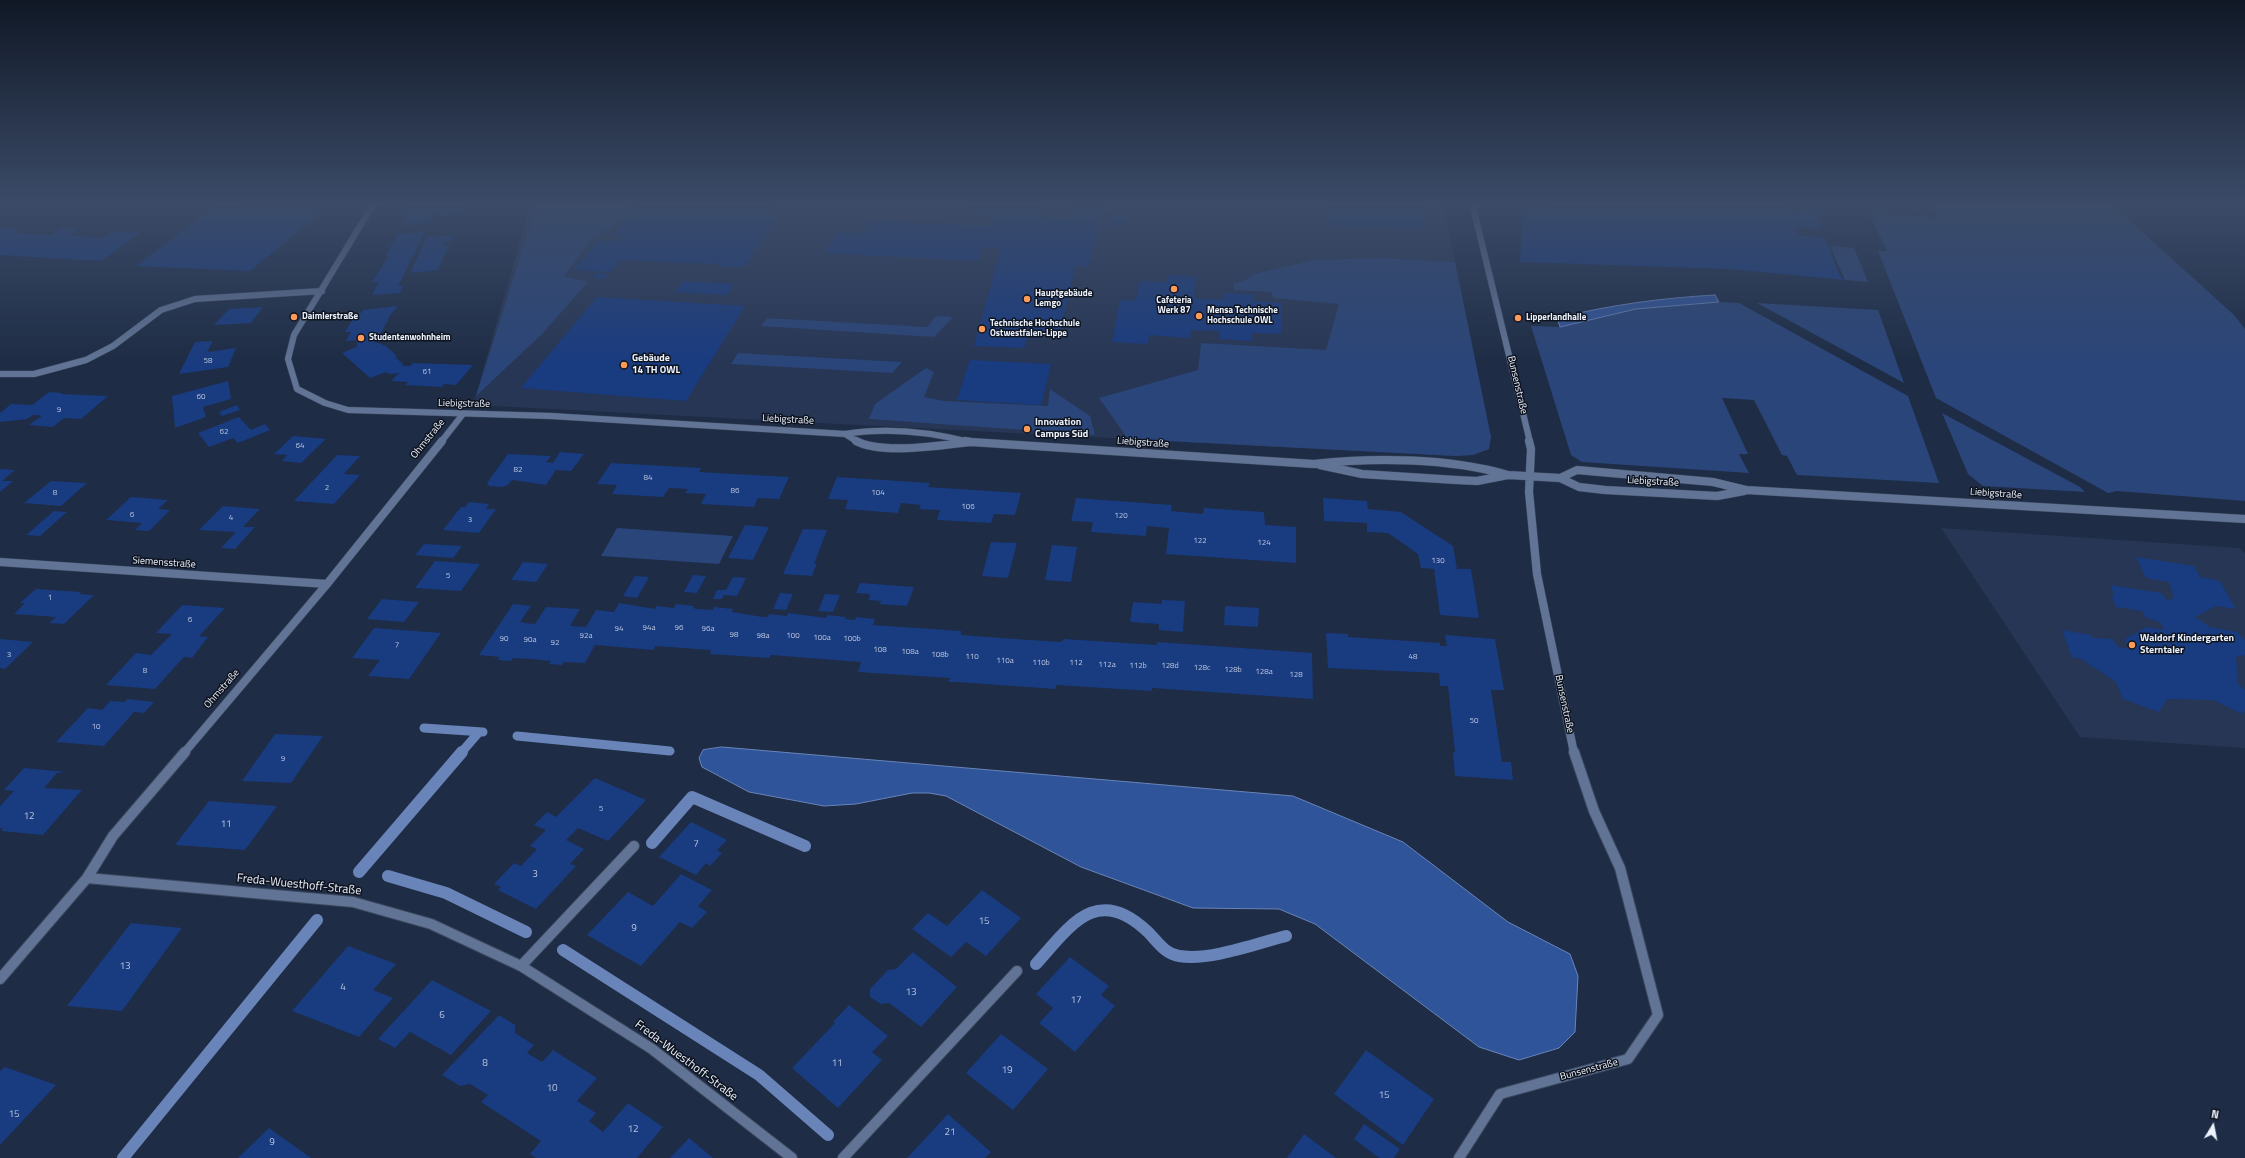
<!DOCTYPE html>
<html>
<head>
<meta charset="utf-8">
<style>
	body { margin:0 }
	#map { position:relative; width:2245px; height:1158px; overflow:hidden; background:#1e2c45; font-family:"Titillium Web",sans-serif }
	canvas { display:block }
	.north { position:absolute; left:2193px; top:1106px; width:40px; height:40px; -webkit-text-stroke:3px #0e1420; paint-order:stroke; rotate:10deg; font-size:11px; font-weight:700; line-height:16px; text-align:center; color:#edf3fd }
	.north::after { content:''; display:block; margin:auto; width:14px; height:18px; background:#edf3fd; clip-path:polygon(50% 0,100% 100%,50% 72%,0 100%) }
</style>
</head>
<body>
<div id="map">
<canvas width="2245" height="1158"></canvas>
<div class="north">N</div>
</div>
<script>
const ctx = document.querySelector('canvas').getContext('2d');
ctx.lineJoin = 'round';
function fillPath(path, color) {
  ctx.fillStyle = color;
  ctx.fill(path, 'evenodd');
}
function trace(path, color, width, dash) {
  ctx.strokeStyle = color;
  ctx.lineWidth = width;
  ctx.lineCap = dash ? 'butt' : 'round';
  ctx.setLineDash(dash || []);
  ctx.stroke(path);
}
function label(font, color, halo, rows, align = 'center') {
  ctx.font = font + ' "Titillium Web",sans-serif';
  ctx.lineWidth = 3;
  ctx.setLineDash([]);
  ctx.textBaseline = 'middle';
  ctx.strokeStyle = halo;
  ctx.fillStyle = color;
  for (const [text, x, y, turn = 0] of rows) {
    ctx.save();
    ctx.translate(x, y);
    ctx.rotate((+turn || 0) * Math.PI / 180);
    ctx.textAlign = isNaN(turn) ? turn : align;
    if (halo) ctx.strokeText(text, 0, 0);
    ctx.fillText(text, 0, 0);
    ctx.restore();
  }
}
fillPath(new Path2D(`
	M 531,203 L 1443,203 L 1491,437 L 1489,449 L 1473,455 L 1455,456 L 473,405 Z
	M 1941,528 L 2239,548 L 2245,553 L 2245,748 L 2080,737 Z`), '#263654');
fillPath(new Path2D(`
	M 537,203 L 632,203 L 609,229 L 593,237 L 564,276 L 588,282 L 542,334 L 476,396 Z
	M 1931,203 L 2110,203 L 2234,315 L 2245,329 L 2245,501 L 2117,491 L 2108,493 L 1936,398 L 1878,251 L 1887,251 L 1868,211 L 1939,218 Z
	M 1830,246 L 1854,248 L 1868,282 L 1845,280 Z
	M 1381,258 L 1455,262 L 1491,437 L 1489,449 L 1473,455 L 1455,456 L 1128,439 L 1099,398 L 1198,370 L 1201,343 L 1326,350 L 1339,304 L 1273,298 L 1272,292 L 1234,290 L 1233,284 L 1248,279 L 1254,274 L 1313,260 Z
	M 1719,302 L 1739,303 L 1908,396 L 1939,483 L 1797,475 L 1787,456 L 1782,455 L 1754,400 L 1722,398 L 1748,454 L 1739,454 L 1749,473 L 1582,462 L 1571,455 L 1531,326 L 1560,327 L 1636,309 Z
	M 1757,303 L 1878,310 L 1904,383 Z
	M 936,316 L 953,317 L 934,337 L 761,326 L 767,318 L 927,327 Z
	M 738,353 L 902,362 L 892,373 L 731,364 Z
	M 926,368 L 934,372 L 924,397 L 944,401 L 1048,406 L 1050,389 L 1090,416 L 1095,435 L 869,419 L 875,404 Z
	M 1942,413 L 2080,487 L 2085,492 L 1983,486 L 1968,474 Z
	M 617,528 L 733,536 L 719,564 L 601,556 Z`), '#2a4579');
const water = new Path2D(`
	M 1715,295 L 1719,302 L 1636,309 L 1560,327 L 1557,318 C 1610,305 1661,298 1715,295 Z
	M 722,747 L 1293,796 L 1403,842 L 1508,922 L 1570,954 L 1578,976 L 1575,1032 L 1559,1048 L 1519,1060 L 1479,1047 L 1315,924 L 1279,909 L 1193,908 L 1081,867 L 946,796 L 929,793 L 912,793 L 856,804 L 824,806 L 749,792 L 702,767 L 699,758 L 703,750 Z`);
fillPath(water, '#30549a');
trace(water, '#6984b8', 1);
trace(new Path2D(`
	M 424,728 L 483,732
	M 517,736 L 670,751
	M 461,753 L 479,732`), '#6984b8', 9);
trace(new Path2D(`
	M 652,843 L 692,797 L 805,846
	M 359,872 L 462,752
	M 388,876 L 446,893 L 526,932
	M 563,950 L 759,1075 L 828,1135
	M 1036,964 C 1070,926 1097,883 1148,932 C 1157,941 1165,954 1179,956 C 1210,961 1255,944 1286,936
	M 123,1158 L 317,920`), '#6984b8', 12);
fillPath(new Path2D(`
	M 411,203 L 439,203 L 429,223 L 403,225 L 409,213 L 405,214 Z
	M 444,203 L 469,203 L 464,214 L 437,217 Z
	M 640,203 L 769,203 L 767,205 L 773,205 L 770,210 L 764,210 L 761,214 L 779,215 L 756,250 L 752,250 L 750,253 L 754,253 L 745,267 L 718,266 L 720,263 L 711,264 L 620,260 L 610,272 L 573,270 L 599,240 L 621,241 L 623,237 L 611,237 Z
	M 836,203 L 882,203 L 880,206 L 835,204 Z
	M 972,203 L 1040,203 L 1036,216 L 1072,218 L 1075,207 L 1104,208 L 1088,267 L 1076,265 L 1059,334 L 1029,332 L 1024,348 L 974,346 L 1001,248 L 983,247 L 978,261 L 825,253 L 837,232 L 863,233 L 870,221 L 989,226 L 993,215 L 967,214 Z
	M 1329,203 L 1422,203 L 1426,229 L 1330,225 Z
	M 1550,203 L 1785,203 L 1786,209 L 1817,212 L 1822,229 L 1794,226 L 1797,235 L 1825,238 L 1840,276 L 1845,280 L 1729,269 L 1520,262 L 1523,205 L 1550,208 Z
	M 218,204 L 244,205 L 325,209 L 250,271 L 136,266 Z
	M 1111,213 L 1128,215 L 1124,226 L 1107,225 Z
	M 0,228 L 22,229 L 15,233 L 51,235 L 62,228 L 79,229 L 69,235 L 103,238 L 113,231 L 141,232 L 101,261 L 0,255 Z
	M 425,232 L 398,286 L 403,286 L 400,293 L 372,295 L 379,282 L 372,282 L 389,256 L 385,257 L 398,234 Z
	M 454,235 L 451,241 L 445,242 L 443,246 L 449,245 L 438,270 L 410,273 L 427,237 Z
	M 597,273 L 608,274 L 605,278 L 593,278 Z
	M 1168,275 L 1197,277 L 1194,298 L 1223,300 L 1223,293 L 1253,294 L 1253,301 L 1282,303 L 1281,334 L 1251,333 L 1251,341 L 1220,339 L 1220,331 L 1191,330 L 1190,338 L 1149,335 L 1148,344 L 1112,342 L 1120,300 L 1136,301 L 1139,281 L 1167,282 Z
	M 683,281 L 734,284 L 727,295 L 676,292 Z
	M 597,297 L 745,306 L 686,401 L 521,388 Z
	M 398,306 L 391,314 L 380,335 L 375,336 L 373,341 L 386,346 L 397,356 L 395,357 L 404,365 L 401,366 L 410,366 L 413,363 L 473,365 L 456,385 L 444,384 L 442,387 L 405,385 L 408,382 L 391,381 L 399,373 L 389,374 L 386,372 L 370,378 L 342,353 L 358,346 L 356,344 L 361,340 L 346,341 L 351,332 L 345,332 L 356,314 L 361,313 L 363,310 Z
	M 263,307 L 251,323 L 214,325 L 229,309 Z
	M 213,341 L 207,352 L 236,348 L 228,367 L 179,374 L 195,342 Z
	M 970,360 L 1051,364 L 1041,405 L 957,400 Z
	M 228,381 L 231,399 L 203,407 L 206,417 L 175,428 L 172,396 Z
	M 49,392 L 62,393 L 61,394 L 108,396 L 81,419 L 64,418 L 53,427 L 29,425 L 42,416 L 37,415 L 33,415 L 27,419 L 0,422 L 0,413 L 11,404 L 32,405 Z
	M 237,405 L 240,410 L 222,416 L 219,412 Z
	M 239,417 L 251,430 L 265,424 L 270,430 L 238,443 L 233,438 L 209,447 L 198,433 Z
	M 293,436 L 326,439 L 301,463 L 282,461 L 287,455 L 274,454 Z
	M 560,452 L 584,454 L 571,471 L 556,470 L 546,485 L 512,480 L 508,485 L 502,487 L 489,486 L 487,483 L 508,454 L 551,456 L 546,462 L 553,463 Z
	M 337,455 L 360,456 L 344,474 L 360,475 L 334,504 L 294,501 Z
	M 611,463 L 701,468 L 699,472 L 789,477 L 779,499 L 758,498 L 754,507 L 701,504 L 706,494 L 685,493 L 688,489 L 669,488 L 663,497 L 612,494 L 617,485 L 597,484 Z
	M 0,469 L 15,470 L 2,481 L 13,481 L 0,492 Z
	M 837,477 L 930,483 L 928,487 L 1021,493 L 1015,515 L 994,514 L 991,523 L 937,520 L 940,510 L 919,509 L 921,505 L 901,503 L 898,513 L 845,509 L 848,500 L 828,499 Z
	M 51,481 L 87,483 L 61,506 L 24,503 Z
	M 131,497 L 168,500 L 158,509 L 170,510 L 149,531 L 135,530 L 142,523 L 106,520 Z
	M 1076,498 L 1172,505 L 1171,511 L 1203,514 L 1204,508 L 1264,512 L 1265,525 L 1296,527 L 1296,563 L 1166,554 L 1169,528 L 1147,526 L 1146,536 L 1091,532 L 1093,522 L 1071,521 Z
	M 1323,498 L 1367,501 L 1368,509 L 1401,512 L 1453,546 L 1457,569 L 1471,569 L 1479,618 L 1440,615 L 1434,569 L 1421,568 L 1418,554 L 1388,533 L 1367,532 L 1367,523 L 1324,521 Z
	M 469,502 L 489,504 L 486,509 L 496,509 L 479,533 L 443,530 L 461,507 L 465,507 Z
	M 223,506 L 260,509 L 243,527 L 255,527 L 235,549 L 221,548 L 236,532 L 199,530 Z
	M 54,511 L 67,512 L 40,536 L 26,535 Z
	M 745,525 L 769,527 L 753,560 L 728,558 Z
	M 803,529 L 827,530 L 814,564 L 817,563 L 812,576 L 783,574 Z
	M 991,542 L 1017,543 L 1008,578 L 982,576 Z
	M 424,544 L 462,546 L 453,558 L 415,555 Z
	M 1052,545 L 1077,547 L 1071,582 L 1045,580 Z
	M 2136,557 L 2194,566 L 2200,577 L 2220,581 L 2236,609 L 2216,606 L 2195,617 L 2210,627 L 2237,632 L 2245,640 L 2245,655 L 2236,657 L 2238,684 L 2245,690 L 2245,711 L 2242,714 L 2213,700 L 2167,699 L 2159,712 L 2123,699 L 2116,682 L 2081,659 L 2072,657 L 2062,630 L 2091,635 L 2092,638 L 2112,639 L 2118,647 L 2129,649 L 2125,639 L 2147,627 L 2164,630 L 2161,623 L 2145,617 L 2142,611 L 2116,607 L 2111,595 L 2115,596 L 2110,585 L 2161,593 L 2168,601 L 2174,597 L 2169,582 L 2146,578 Z
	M 435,561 L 480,564 L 461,591 L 415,588 Z
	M 523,562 L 548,564 L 536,582 L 511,580 Z
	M 693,575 L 706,576 L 697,593 L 684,592 Z
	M 635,576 L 649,577 L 637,598 L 623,596 Z
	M 733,577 L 746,578 L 737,596 L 724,595 L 722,599 L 713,599 L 717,590 L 726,590 Z
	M 860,583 L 914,587 L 907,606 L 880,604 L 881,601 L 869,600 L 870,594 L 856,593 Z
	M 36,589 L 81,592 L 79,594 L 94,595 L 64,624 L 49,623 L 56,617 L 14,614 L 25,603 L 20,603 Z
	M 780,593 L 793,594 L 786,610 L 773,609 Z
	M 825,594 L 840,595 L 833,612 L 818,611 Z
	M 382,599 L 419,602 L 404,622 L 367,619 Z
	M 1162,600 L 1185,601 L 1183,632 L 1159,630 L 1159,624 L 1130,622 L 1133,602 L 1162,604 Z
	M 619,603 L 655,609 L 656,606 L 674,608 L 676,604 L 694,606 L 693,608 L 697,609 L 713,610 L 714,607 L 733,609 L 732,612 L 763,617 L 768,617 L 769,614 L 787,616 L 788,613 L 826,618 L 827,615 L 846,617 L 845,619 L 855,620 L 856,617 L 875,619 L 873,625 L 961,631 L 961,635 L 1015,639 L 1061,642 L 1064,639 L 1157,645 L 1157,642 L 1312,653 L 1313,699 L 1152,688 L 1152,691 L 1056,685 L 1056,689 L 957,682 L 948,682 L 950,678 L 858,672 L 861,662 L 771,655 L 769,658 L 710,654 L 711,650 L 655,646 L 654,650 L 595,645 L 585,663 L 564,662 L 562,665 L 549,664 L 551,661 L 532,659 L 513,658 L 511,661 L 497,660 L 500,657 L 479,655 L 513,604 L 531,606 L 520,622 L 525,623 L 535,624 L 546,607 L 580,609 L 570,626 L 586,627 L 596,610 L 614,612 Z
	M 182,605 L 225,608 L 199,636 L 208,637 L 192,658 L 184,657 L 155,689 L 106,685 L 136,653 L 151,655 L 172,634 L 156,633 Z
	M 1225,606 L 1259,608 L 1258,627 L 1224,625 Z
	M 374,628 L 441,633 L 409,679 L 368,676 L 380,660 L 352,658 Z
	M 1326,633 L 1348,634 L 1348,637 L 1440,643 L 1440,646 L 1447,646 L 1445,635 L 1495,639 L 1504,690 L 1491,690 L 1502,762 L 1511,762 L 1513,780 L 1455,776 L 1453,752 L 1455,752 L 1448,686 L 1440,686 L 1439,673 L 1328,668 Z
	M 0,639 L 33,642 L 5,669 L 0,668 Z
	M 127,699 L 154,702 L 144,713 L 134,712 L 104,746 L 56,742 L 88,708 L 102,710 L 110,701 L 125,702 Z
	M 275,734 L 323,736 L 291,783 L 242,781 Z
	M 24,768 L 66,772 L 57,773 L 44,788 L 82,790 L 43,835 L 1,831 L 3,829 L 0,828 L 0,806 L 14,791 L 4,790 Z
	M 595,778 L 646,800 L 608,841 L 578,828 L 566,840 L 584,849 L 570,864 L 576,866 L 536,909 L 498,890 L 501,887 L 494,884 L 514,863 L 521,866 L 537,849 L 530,846 L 546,830 L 534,825 L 547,812 L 556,817 Z
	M 209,801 L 277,806 L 245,850 L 175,845 Z
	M 691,822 L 727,840 L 717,850 L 722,853 L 710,866 L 706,863 L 696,875 L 659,857 Z
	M 681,874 L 712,890 L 698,906 L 707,912 L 692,928 L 680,922 L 641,966 L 587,935 L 628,892 L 653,906 Z
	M 982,890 L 1021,918 L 986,956 L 966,942 L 951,957 L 912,929 L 928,913 L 947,926 Z
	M 131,923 L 182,928 L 122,1011 L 67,1006 Z
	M 348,946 L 396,964 L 373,990 L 393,998 L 359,1037 L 292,1011 Z
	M 913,952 L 957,987 L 921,1027 L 889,1003 L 881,1004 L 870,997 L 870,989 L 888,970 L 896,969 Z
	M 1070,957 L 1109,986 L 1101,995 L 1115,1006 L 1075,1052 L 1039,1023 L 1053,1008 L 1036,994 Z
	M 432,980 L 491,1011 L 451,1055 L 410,1032 L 395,1048 L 378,1039 Z
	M 849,1005 L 888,1036 L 872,1052 L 882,1060 L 838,1108 L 792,1068 L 835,1023 L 833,1022 Z
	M 499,1015 L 515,1025 L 515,1033 L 534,1045 L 527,1053 L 542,1062 L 553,1050 L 597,1078 L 577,1101 L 596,1113 L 589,1121 L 603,1132 L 628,1103 L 663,1127 L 637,1158 L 536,1158 L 530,1154 L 541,1141 L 481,1102 L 488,1095 L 470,1084 L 460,1086 L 442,1075 Z
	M 1001,1034 L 1048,1069 L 1013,1110 L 966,1073 Z
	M 1366,1050 L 1434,1099 L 1403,1145 L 1334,1094 Z
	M 5,1067 L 56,1085 L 0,1145 L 0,1071 Z
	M 948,1114 L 991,1152 L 985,1158 L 907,1158 Z
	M 1364,1124 L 1400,1149 L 1394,1158 L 1379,1158 L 1354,1139 Z
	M 269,1128 L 311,1158 L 238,1158 Z
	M 1304,1134 L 1336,1158 L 1287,1158 Z
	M 689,1138 L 713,1158 L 670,1158 Z`), '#193b80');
const streetFar2 = new Path2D(`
	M 374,203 L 294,335 L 288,359 L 297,389 L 325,403 L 348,410 L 551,416 L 845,434 C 888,427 927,431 969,442
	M 1472,203 L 1530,442
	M 0,374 L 34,374 L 86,360 L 113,346 L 161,310 L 195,299 L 322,291
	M 845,434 L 858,442
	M 441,442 L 463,414`);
const streetFar1 = new Path2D(`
	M 856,441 C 882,455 942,445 971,442 L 1314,464 C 1374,457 1450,458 1508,475
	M 965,441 L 971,442
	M 1529,441 L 1531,449 L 1529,492 L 1537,574 L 1574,753
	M 1320,465 L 1362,474 L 1456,480 L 1477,481 L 1508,475 L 1560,478 L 1579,487 L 1605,490 L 1717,496 L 1744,491
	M 1560,478 L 1577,470 L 1713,482 L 1746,490 L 2245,519
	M 0,562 L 327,584
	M 184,753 L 327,584 L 442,441`);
const street = new Path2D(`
	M 87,878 L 353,902 L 431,924 L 521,966 L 652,1049 L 792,1158
	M 521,966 L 634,846
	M 0,979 L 87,878 L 113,836 L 185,752
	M 843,1158 L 1017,971
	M 1459,1158 L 1500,1094 L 1628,1059 L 1658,1015 L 1620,868 L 1594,811 L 1574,752`);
trace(streetFar2, '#3b485f', 7);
trace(streetFar1, '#3b485f', 9);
trace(street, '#3b485f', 12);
trace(streetFar2, '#627495', 6);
trace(streetFar1, '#627495', 8);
trace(street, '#627495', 10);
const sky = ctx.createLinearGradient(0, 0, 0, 365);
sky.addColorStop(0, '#101826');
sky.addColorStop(0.56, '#3b4b68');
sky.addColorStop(1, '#3b4b6800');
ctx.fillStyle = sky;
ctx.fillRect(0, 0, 2245, 365);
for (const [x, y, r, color] of [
	[1174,289,4,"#ff9b59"],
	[1027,299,4,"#ff9b59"],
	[1199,316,4,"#ff9b59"],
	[294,317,4,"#ff9b59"],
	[1518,318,4,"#ff9b59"],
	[982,329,4,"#ff9b59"],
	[361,338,4,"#ff9b59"],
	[624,365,4,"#ff9b59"],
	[1027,429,4,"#ff9b59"],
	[2132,645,4,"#ff9b59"]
]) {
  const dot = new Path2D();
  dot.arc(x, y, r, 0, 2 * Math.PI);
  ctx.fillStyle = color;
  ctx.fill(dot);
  trace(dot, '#0e1420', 1.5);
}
label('8px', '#b8c5de', null, [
	["58",208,361],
	["61",427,372],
	["60",201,397],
	["9",59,410],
	["62",224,432],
	["64",300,446],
	["82",518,470],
	["84",648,478],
	["2",327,488],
	["86",735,491],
	["8",55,493],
	["104",878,493],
	["106",968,507],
	["6",132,515],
	["120",1121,516],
	["4",231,518],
	["3",470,520],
	["122",1200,541],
	["124",1264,543],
	["130",1438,561],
	["5",448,576],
	["1",50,598],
	["6",190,620],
	["94a",649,628],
	["96",679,628],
	["94",619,629],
	["96a",708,629],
	["98",734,635],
	["92a",586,636],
	["98a",763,636],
	["100",793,636],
	["100a",822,638],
	["90",504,639],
	["100b",852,639],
	["90a",530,640],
	["92",555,643],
	["7",397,645],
	["108",880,650],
	["108a",910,652],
	["3",9,655],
	["108b",940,655],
	["110",972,657],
	["48",1413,657],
	["110a",1005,661],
	["110b",1041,663],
	["112",1076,663],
	["112a",1107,665],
	["112b",1138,666],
	["128d",1170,666],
	["128c",1202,668],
	["128b",1233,670],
	["8",145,671],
	["128a",1264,672],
	["128",1296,675],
	["50",1474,721],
	["10",96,727],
	["9",283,759],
	["5",601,809]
]);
label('bold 9px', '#edf3fd', '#0e1420', [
	["Hauptgebäude",1035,294],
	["Lemgo",1035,304],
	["Cafeteria",1174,301,"center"],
	["Werk 87",1174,311,"center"],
	["Mensa Technische",1207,311],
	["Hochschule OWL",1207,321],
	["Daimlerstraße",302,317],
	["Lipperlandhalle",1526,318],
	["Technische Hochschule",990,324],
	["Ostwestfalen-Lippe",990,334],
	["Studentenwohnheim",369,338]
], 'left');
label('bold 10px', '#edf3fd', '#0e1420', [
	["Gebäude",632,359],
	["14 TH OWL",632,371],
	["Innovation",1035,423],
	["Campus Süd",1035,435],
	["Waldorf Kindergarten",2140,639],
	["Sterntaler",2140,651]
], 'left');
label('10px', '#edf3fd', '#0e1420', [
	["Bunsenstraße",1517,385,77],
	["Liebigstraße",464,404,1],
	["Liebigstraße",788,420,3],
	["Ohmstraße",428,439,-51],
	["Liebigstraße",1143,443,4],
	["Liebigstraße",1653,482,3],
	["Liebigstraße",1996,494,4],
	["Siemensstraße",164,563,4],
	["Ohmstraße",222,689,-49],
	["Bunsenstraße",1564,704,78],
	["Bunsenstraße",1589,1070,-15]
]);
label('10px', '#b8c5de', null, [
	["12",29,817],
	["11",226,825],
	["7",696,845],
	["3",535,875],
	["15",984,922],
	["9",634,929],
	["13",125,967],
	["4",343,988],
	["13",911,993],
	["17",1076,1001],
	["6",442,1016],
	["8",485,1064],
	["11",837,1064],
	["19",1007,1071],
	["10",552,1089],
	["15",1384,1096],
	["15",14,1115],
	["12",633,1130],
	["21",950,1133],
	["9",272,1143]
]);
label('12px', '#edf3fd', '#0e1420', [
	["Freda-Wuesthoff-Straße",299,885,6],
	["Freda-Wuesthoff-Straße",686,1061,37]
]);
</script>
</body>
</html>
